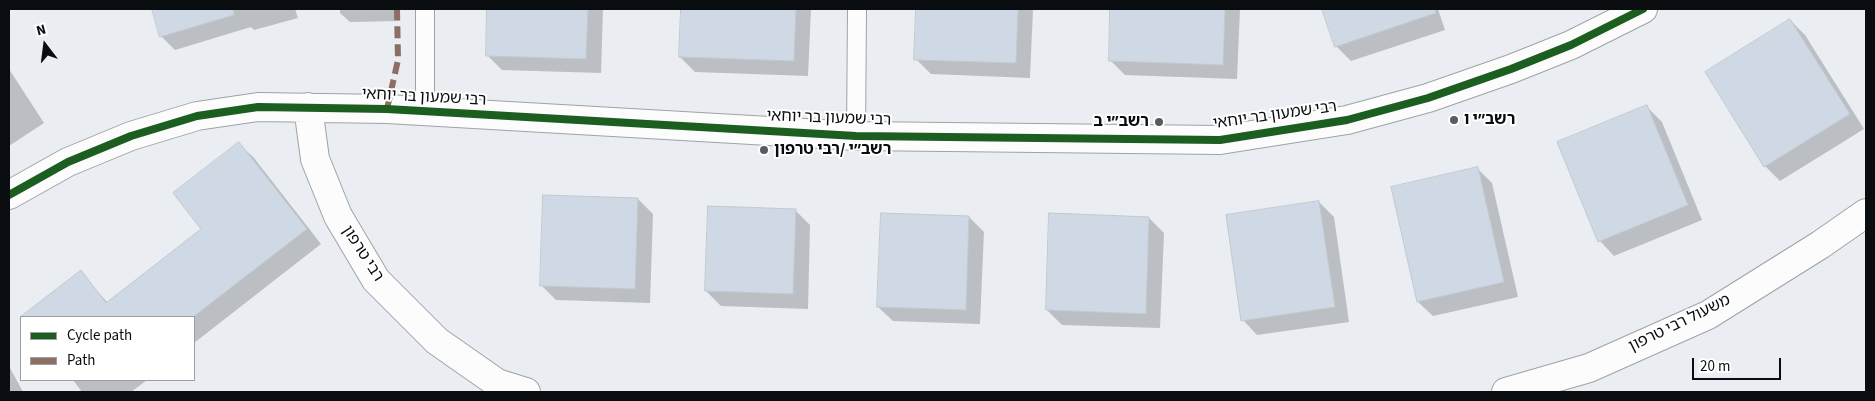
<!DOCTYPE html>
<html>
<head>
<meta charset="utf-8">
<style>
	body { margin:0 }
	#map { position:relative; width:1875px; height:401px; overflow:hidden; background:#eaeef3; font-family:"Source Sans 3",sans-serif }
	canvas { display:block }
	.frame { position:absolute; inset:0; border:10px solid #0a0d10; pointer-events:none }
	.legend { position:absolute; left:20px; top:316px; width:175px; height:65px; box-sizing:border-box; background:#fff; border:1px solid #9d9e9f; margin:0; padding:6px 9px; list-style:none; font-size:15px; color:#0a0d10 }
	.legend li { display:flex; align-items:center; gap:10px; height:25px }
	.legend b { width:25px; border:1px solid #9d9e9f }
	.north { position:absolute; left:20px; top:20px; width:50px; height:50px; -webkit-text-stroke:4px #fff; paint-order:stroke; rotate:345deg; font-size:14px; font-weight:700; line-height:20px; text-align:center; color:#0a0d10 }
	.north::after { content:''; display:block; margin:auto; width:18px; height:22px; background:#0a0d10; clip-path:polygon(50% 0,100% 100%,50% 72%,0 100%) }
	.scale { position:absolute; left:1692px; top:358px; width:89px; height:22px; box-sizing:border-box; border:2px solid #0a0d10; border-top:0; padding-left:6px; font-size:15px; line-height:18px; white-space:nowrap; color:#0a0d10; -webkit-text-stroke:4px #fff; paint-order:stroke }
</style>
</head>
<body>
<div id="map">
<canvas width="1875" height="401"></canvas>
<div class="frame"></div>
<ul class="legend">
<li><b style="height:6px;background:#1b5e20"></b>Cycle path</li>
<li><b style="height:6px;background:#8d6e63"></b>Path</li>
</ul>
<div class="north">N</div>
<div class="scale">20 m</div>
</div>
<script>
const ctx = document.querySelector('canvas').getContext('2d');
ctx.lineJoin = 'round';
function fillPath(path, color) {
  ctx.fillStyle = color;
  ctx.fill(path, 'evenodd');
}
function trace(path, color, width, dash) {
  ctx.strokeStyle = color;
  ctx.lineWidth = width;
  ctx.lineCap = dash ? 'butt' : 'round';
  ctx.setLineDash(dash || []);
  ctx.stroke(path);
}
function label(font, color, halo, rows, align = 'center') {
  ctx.font = font + ' "Source Sans 3","Noto Sans Hebrew",sans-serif';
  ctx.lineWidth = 4;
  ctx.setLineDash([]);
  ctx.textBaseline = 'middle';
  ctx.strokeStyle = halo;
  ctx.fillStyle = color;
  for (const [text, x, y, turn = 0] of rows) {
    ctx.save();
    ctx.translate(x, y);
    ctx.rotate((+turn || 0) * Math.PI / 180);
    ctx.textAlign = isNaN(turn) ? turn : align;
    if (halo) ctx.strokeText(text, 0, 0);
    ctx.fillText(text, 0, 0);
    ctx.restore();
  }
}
fillPath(new Path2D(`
	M 154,9 L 295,9 L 298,18 L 254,30 L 251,27 L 175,50 L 161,36 Z
	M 340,9 L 399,9 L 400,21 L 350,22 L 340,13 Z
	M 488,9 L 603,9 L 601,73 L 502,70 L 487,55 Z
	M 682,9 L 811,9 L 808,76 L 695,72 L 680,57 Z
	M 918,9 L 1033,9 L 1030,78 L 931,74 L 916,59 Z
	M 1112,9 L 1240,9 L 1237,79 L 1125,75 L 1110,60 Z
	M 1324,9 L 1438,9 L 1445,30 L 1351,61 L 1336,46 Z
	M 1790,20 L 1805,35 L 1864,129 L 1780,181 L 1765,166 L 1707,73 Z
	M 9,69 L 44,123 L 9,146 Z
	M 1647,107 L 1662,122 L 1702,220 L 1614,256 L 1600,241 Z
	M 239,144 L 254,158 L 321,244 L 194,343 L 194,317 L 24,317 L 80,272 L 108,303 L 203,230 Z
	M 1477,168 L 1492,183 L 1518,297 L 1433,316 L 1418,302 Z
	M 638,199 L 653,214 L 650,303 L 556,300 L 541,285 Z
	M 1319,202 L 1334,217 L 1349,322 L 1257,335 L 1243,320 Z
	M 795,210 L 810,225 L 808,309 L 721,306 L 706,291 Z
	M 969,217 L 984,232 L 980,324 L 893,321 L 878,307 Z
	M 1149,218 L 1164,233 L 1160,328 L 1062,325 L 1047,310 Z
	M 9,366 L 23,392 L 9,392 Z
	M 73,380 L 147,380 L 131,392 L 82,392 Z`), '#0003');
const building = new Path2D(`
	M 152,9 L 233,9 L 234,15 L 160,37 Z
	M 487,9 L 588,9 L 586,59 L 486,56 Z
	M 681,9 L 796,9 L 794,61 L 679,57 Z
	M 916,9 L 1018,9 L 1016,63 L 914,60 Z
	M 1110,9 L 1225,9 L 1223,65 L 1109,61 Z
	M 1322,9 L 1435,9 L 1436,13 L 1335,47 Z
	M 1790,19 L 1850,114 L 1764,167 L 1705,72 Z
	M 1647,105 L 1688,205 L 1598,242 L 1557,142 Z
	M 239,142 L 307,229 L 193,317 L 20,317 L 81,270 L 106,303 L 201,229 L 173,193 Z
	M 1478,167 L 1504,282 L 1417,302 L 1391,187 Z
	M 543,195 L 638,198 L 635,289 L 540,286 Z
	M 1319,201 L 1335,307 L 1241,321 L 1226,215 Z
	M 708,206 L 796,209 L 793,294 L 705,291 Z
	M 881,213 L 969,216 L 966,310 L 877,307 Z
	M 1049,213 L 1149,217 L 1146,314 L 1046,310 Z`);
fillPath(building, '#ced9e5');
trace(building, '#c4c8cb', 1);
const lane = new Path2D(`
	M 425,9 L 425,112
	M 856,136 L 857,9`);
const street = new Path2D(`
	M 308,107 L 315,159 L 338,216 L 376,280 L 437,341 L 497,383 L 526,392
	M 9,195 L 68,162 L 131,136 L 197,116 L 258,107 L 387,109 L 856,136 L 1220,140 L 1347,120 L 1428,98 L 1511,69 L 1571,45 L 1643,9
	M 1506,392 L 1589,368 L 1708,315 L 1820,245 L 1866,213`);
trace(lane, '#9fa2a6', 20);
trace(street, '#9fa2a6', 30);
trace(lane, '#fcfcfd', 18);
trace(street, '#fcfcfd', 28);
trace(new Path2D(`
	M 387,109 L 398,60 L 397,9`), '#8d6e63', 6, [12, 6]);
trace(new Path2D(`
	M 9,195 L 68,162 L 131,136 L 197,116 L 258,107 L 387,109 L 856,136 L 1220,140 L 1347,120 L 1428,98 L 1511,69 L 1571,45 L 1643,9`), '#1b5e20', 8);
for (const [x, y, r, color] of [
	[1454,120,5,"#585c5f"],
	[1159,122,5,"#585c5f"],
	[764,150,5,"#585c5f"]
]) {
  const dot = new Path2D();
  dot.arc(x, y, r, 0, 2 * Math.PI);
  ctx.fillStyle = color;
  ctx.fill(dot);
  trace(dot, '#fff', 2);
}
label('16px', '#0a0d10', '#fff', [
	["רבי שמעון בר יוחאי",424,98,3],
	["רבי שמעון בר יוחאי",1275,116,-8],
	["רבי שמעון בר יוחאי",829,119,2],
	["רבי טרפון",362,254,57],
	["משעול רבי טרפון",1680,324,-26]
]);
label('bold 16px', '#0a0d10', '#fff', [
	["רשב״י ו",1464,120],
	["רשב״י ב",1149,122,"right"],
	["רשב״י /רבי טרפון",774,150]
], 'left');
</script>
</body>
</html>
